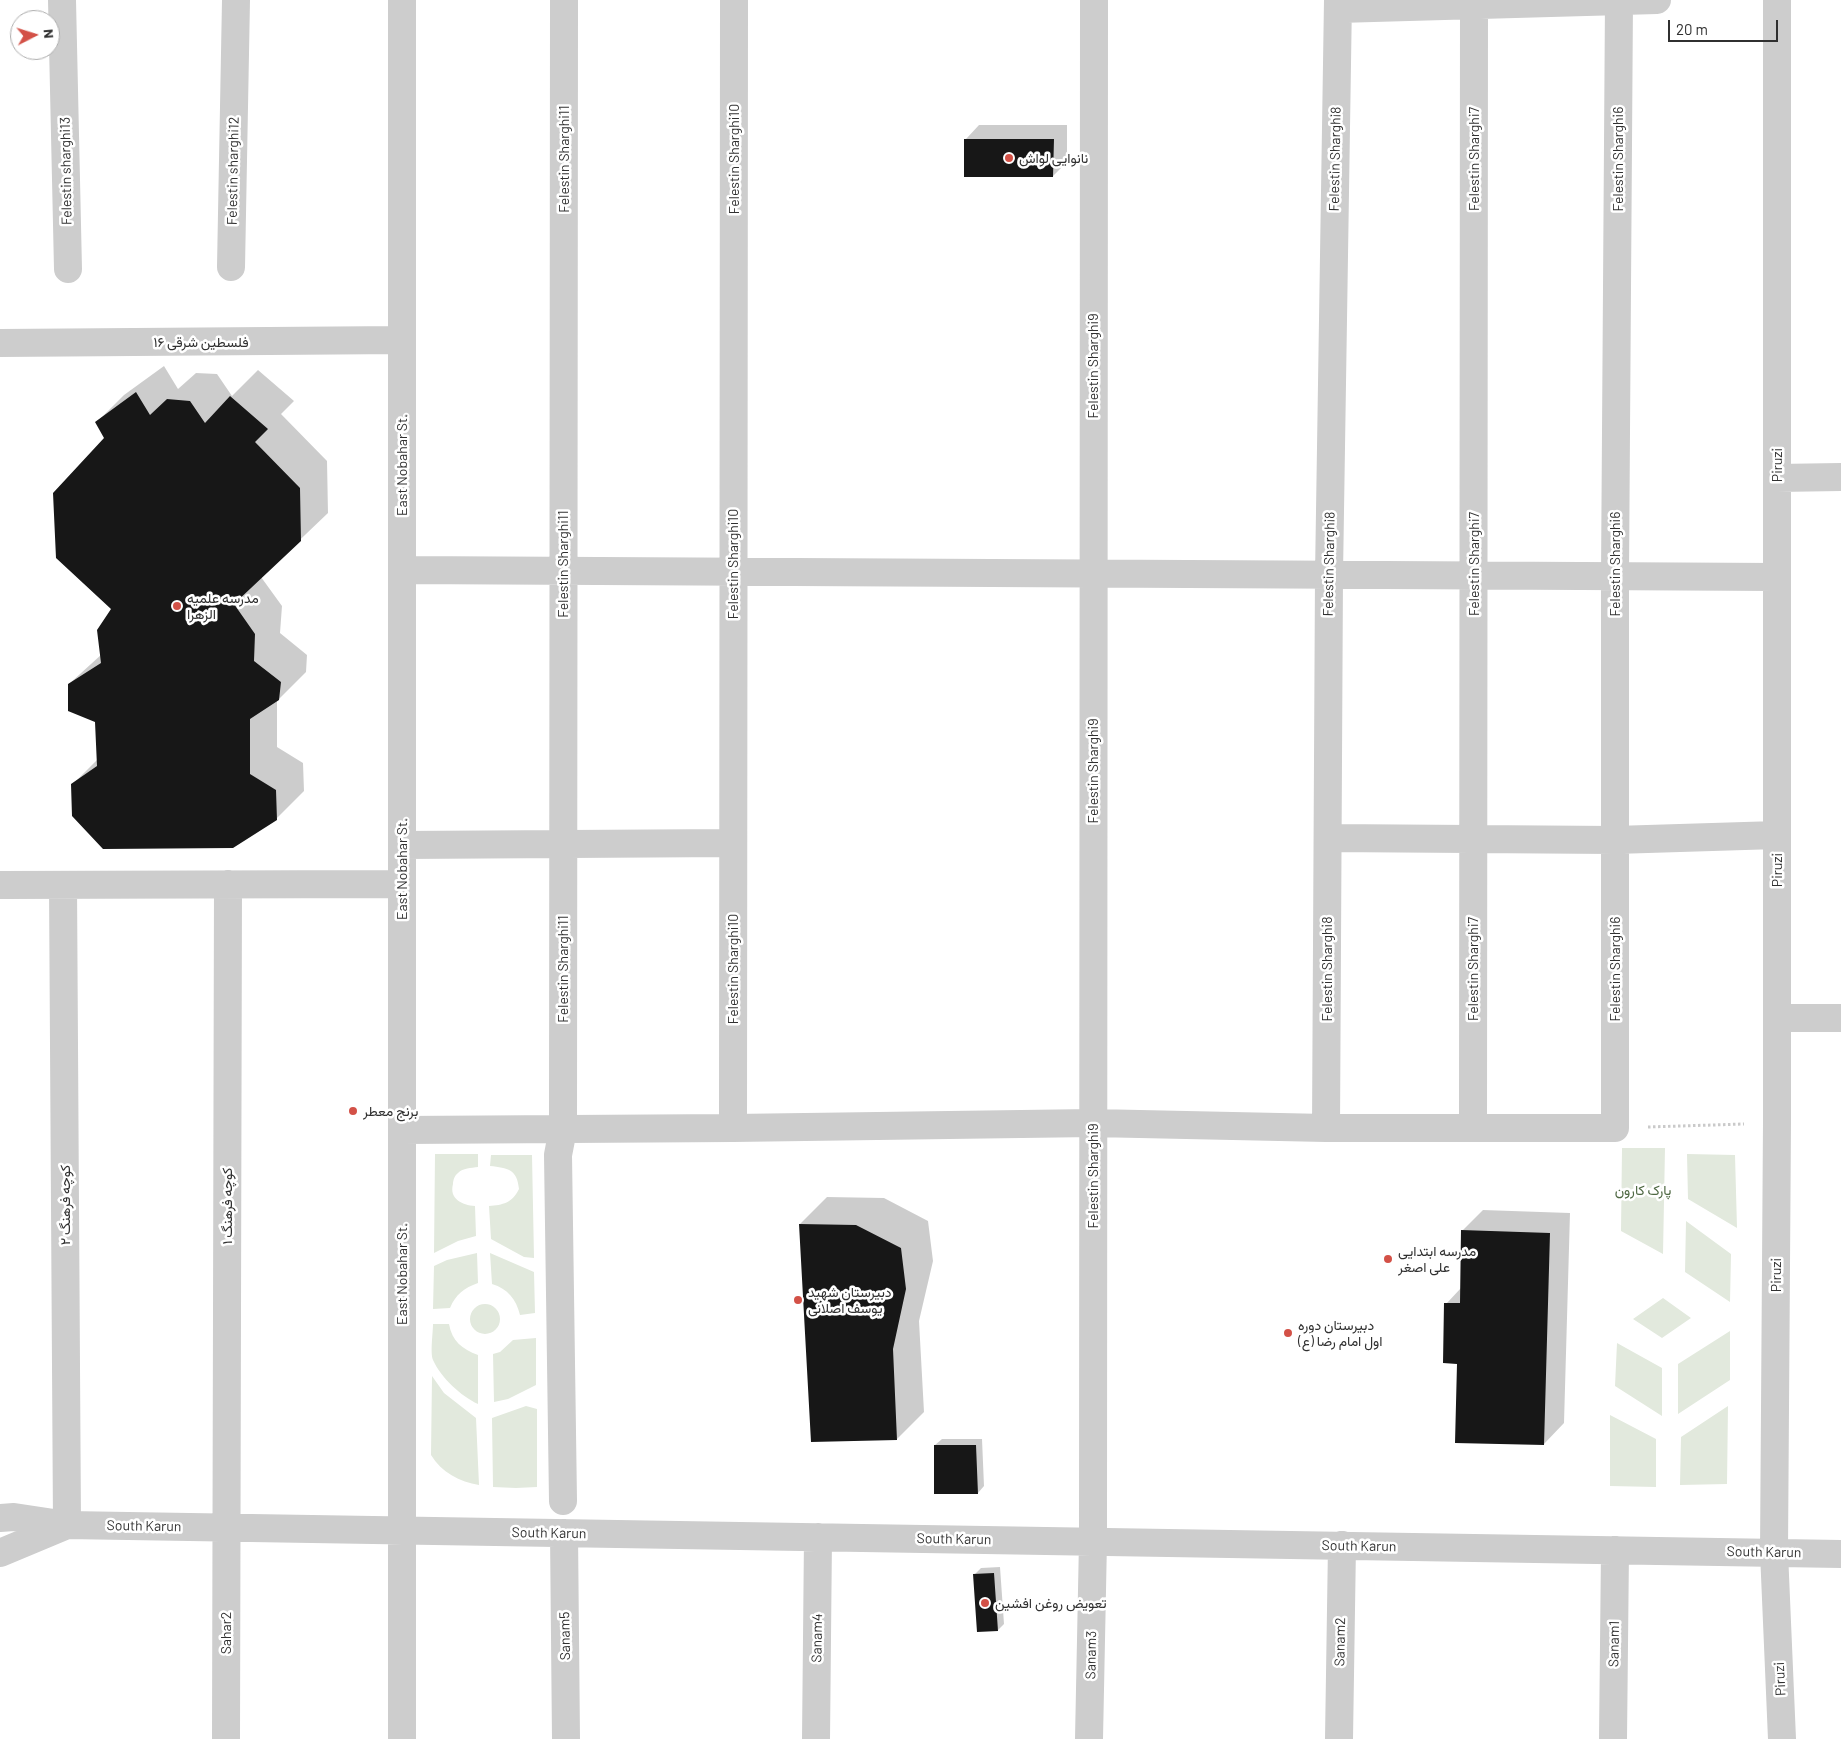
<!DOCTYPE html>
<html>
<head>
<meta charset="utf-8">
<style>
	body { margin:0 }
	#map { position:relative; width:1841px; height:1739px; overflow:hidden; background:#fff; font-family:Barlow,sans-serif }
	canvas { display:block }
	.north { position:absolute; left:10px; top:10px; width:50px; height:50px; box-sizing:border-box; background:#fff; border:1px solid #acacac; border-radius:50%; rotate:85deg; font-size:14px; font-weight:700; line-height:20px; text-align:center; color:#303030 }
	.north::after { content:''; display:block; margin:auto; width:18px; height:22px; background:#d35147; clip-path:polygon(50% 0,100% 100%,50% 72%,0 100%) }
	.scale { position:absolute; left:1668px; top:20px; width:110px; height:22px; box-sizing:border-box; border:2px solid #303030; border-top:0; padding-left:6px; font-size:15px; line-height:18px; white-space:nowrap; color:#303030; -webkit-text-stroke:4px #fff; paint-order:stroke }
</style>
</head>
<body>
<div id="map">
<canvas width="1841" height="1739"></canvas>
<div class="north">N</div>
<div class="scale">20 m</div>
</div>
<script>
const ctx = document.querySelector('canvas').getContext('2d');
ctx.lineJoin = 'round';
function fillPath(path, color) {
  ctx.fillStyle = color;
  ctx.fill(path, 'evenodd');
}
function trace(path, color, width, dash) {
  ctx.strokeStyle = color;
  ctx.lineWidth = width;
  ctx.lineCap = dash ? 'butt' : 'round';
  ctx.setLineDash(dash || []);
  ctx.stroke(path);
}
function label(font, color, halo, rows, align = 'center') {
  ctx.font = font + ' Barlow,Vazirmatn,sans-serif';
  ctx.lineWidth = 5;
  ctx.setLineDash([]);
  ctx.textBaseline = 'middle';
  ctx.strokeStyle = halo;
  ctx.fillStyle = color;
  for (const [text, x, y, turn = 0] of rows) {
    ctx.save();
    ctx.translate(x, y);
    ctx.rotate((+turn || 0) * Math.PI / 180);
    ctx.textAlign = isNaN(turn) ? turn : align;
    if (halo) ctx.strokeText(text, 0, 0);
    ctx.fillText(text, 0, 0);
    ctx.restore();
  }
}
fillPath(new Path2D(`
	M 1622,1148 L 1665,1148 L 1663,1254 L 1621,1231 Z
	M 435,1154 L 478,1154 L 478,1167 C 471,1168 463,1168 458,1173 C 455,1175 453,1180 453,1184 C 449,1199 462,1205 475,1206 L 476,1236 L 458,1241 L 434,1253 Z
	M 1687,1154 L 1735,1155 L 1737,1228 L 1688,1199 Z
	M 491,1155 L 532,1155 L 534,1258 L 524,1257 L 491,1239 L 489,1206 C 503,1205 512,1203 519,1189 C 517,1169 508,1168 490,1166 Z
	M 1686,1221 L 1731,1254 L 1730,1302 L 1685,1272 Z
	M 477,1253 L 478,1283 C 464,1288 456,1294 450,1308 L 433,1309 L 434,1266 L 447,1260 Z
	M 490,1253 L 534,1272 L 535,1313 L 520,1315 C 516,1299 508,1289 492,1284 Z
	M 1663,1298 L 1691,1318 L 1662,1338 L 1633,1319 Z
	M470 1319a15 15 0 1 1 30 0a15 15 0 1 1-30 0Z
	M 433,1324 L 449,1324 C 452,1341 462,1349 478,1355 L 478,1404 C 461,1396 441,1378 433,1360 C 430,1353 433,1333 433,1324 Z
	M 1730,1331 L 1730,1380 L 1678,1414 L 1678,1364 Z
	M 536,1338 L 536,1385 L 508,1399 L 494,1402 L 493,1354 L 500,1352 L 513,1340 Z
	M 1617,1343 L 1662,1368 L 1662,1416 L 1615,1386 Z
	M 432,1376 L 444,1393 L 476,1418 L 479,1485 C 460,1482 441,1472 431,1455 Z
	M 526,1406 L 537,1409 L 537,1487 L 516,1488 L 493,1487 L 492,1418 Z
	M 1728,1406 L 1727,1484 L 1680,1485 L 1681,1437 Z
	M 1610,1415 L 1656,1439 L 1656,1487 L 1610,1486 Z`), '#e2e9dd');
fillPath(new Path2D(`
	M 979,125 L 1067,125 L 1067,162 L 1053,176 L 966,139 Z
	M 164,366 L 178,389 L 196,373 L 217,374 L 232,396 L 258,370 L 294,401 L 281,414 L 327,461 L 328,513 L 261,577 L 282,606 L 280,633 L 307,655 L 306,672 L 277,701 L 277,747 L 303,763 L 304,791 L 276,819 L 72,785 L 98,759 L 96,721 L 69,684 L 102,654 L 113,609 L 106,438 L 97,422 L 124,395 Z
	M 827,1197 L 884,1198 L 928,1221 L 933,1261 L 919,1321 L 924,1412 L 897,1439 L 800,1224 Z
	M 1483,1210 L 1570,1213 L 1564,1423 L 1544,1444 L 1458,1363 L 1446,1304 L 1461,1288 L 1462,1231 Z
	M 942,1439 L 982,1439 L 984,1486 L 978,1493 L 935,1445 Z
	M 1000,1567 L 1004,1624 L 998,1630 L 974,1575 L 981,1568 Z`), '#0003');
fillPath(new Path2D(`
	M 964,139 L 1054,139 L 1053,177 L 964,177 Z
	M 136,392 L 150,415 L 167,399 L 190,401 L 205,423 L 230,396 L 268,429 L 255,442 L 300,488 L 301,541 L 234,604 L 255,634 L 254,661 L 281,682 L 279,700 L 250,719 L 250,774 L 276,790 L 277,820 L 233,848 L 103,849 L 72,816 L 71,784 L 97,766 L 95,722 L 68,711 L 68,684 L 101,663 L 97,630 L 111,609 L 56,558 L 53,493 L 104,438 L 95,422 Z
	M 799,1224 L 856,1225 L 901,1248 L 906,1289 L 893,1349 L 897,1440 L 811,1442 Z
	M 1461,1230 L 1550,1233 L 1544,1445 L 1455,1443 L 1457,1364 L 1443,1363 L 1444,1303 L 1460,1303 Z
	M 934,1445 L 976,1445 L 978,1494 L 934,1494 Z
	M 994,1573 L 998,1631 L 977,1632 L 973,1574 Z`), '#171717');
trace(new Path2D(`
	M 1648,1127 L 1744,1124`), '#cacaca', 3, [2.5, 2.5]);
trace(new Path2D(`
	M 62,0 L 68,269
	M 402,0 L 402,1739
	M 1777,0 L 1777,1122 L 1774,1552 L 1782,1739
	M 1338,9 L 1657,0
	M 231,267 L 236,0
	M 0,343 L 402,340
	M 1777,478 L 1841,477
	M 402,570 L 1777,577
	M 1328,838 L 1615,840 L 1777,835
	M 402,845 L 733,843
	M 0,885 L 402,884
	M 63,885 L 67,1525
	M 1777,1018 L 1841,1018
	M 733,1128 L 734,0
	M 1326,1128 L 1329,575 L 1338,0
	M 1473,1128 L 1474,0
	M 402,1130 L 733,1128 L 1093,1123 L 1326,1128 L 1615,1128 L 1615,576 L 1619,0
	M 563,1501 L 558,1155 L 563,1129 L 564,0
	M 0,1518 L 14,1517 L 67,1525 L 1841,1554
	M 564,1533 L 566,1739
	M 0,1553 L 67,1525
	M 226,1739 L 228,884
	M 816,1739 L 818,1537
	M 1089,1739 L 1093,1541 L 1094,0
	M 1339,1739 L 1342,1545
	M 1613,1739 L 1615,1550`), '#cdcdcd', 28);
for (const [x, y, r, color] of [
	[1009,158,5,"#d35147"],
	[177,606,5,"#d35147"],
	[353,1111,5,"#d35147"],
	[1388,1259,5,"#d35147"],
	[798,1300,5,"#d35147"],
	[1288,1333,5,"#d35147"],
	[985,1603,5,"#d35147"]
]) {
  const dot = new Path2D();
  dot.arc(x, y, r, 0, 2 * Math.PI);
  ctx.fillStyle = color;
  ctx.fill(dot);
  trace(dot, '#fff', 2);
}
label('14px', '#303030', '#fff', [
	["نانوایی لواش",1019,158],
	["مدرسه علمیه",187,598],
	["الزهرا",187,614],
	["برنج معطر",363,1111],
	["مدرسه ابتدایی",1398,1251],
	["علی اصغر",1398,1267],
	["دبیرستان شهید",808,1292],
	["یوسف اصلانی",808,1308],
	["دبیرستان دوره",1298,1325],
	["اول امام رضا (ع)",1298,1341],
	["تعویض روغن افشین",995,1603]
], 'left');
label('14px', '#303030', '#fff', [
	["Felestin Sharghi11",564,159,-90],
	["Felestin Sharghi10",734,159,-90],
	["Felestin Sharghi8",1335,159,-89],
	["Felestin Sharghi7",1474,159,-90],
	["Felestin Sharghi6",1618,159,-90],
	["Felestin sharghi13",66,171,-91],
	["Felestin sharghi12",233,171,-89],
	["فلسطین شرقی ۱۶",201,342],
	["Felestin Sharghi9",1093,366,-90],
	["East Nobahar St.",402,465,-90],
	["Piruzi",1777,465,-90],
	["Felestin Sharghi11",563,564,-90],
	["Felestin Sharghi10",733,564,-90],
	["Felestin Sharghi8",1329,564,-89],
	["Felestin Sharghi7",1474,564,-90],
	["Felestin Sharghi6",1615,564,-90],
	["Felestin Sharghi9",1093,771,-90],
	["East Nobahar St.",402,869,-90],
	["Piruzi",1777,870,-90],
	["Felestin Sharghi11",563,969,-90],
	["Felestin Sharghi10",733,969,-90],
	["Felestin Sharghi8",1327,969,-90],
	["Felestin Sharghi7",1473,969,-90],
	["Felestin Sharghi6",1615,969,-90],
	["Felestin Sharghi9",1093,1176,-90],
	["کوچه فرهنگ ۲",65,1205,-90],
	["کوچه فرهنگ ۱",227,1206,-90],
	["East Nobahar St.",402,1274,-90],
	["Piruzi",1776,1275,-90],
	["South Karun",144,1526,1],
	["South Karun",549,1533,1],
	["South Karun",954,1539,1],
	["South Karun",1359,1546,1],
	["South Karun",1764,1552,1],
	["Sahar2",226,1633,-90],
	["Sanam5",565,1636,-91],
	["Sanam4",817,1638,-89],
	["Sanam2",1340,1642,-89],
	["Sanam1",1614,1644,-89],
	["Sanam3",1091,1655,-89],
	["Piruzi",1780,1679,-93]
]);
label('14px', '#4e6842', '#fff', [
	["پارک کارون",1643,1190]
]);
</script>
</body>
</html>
